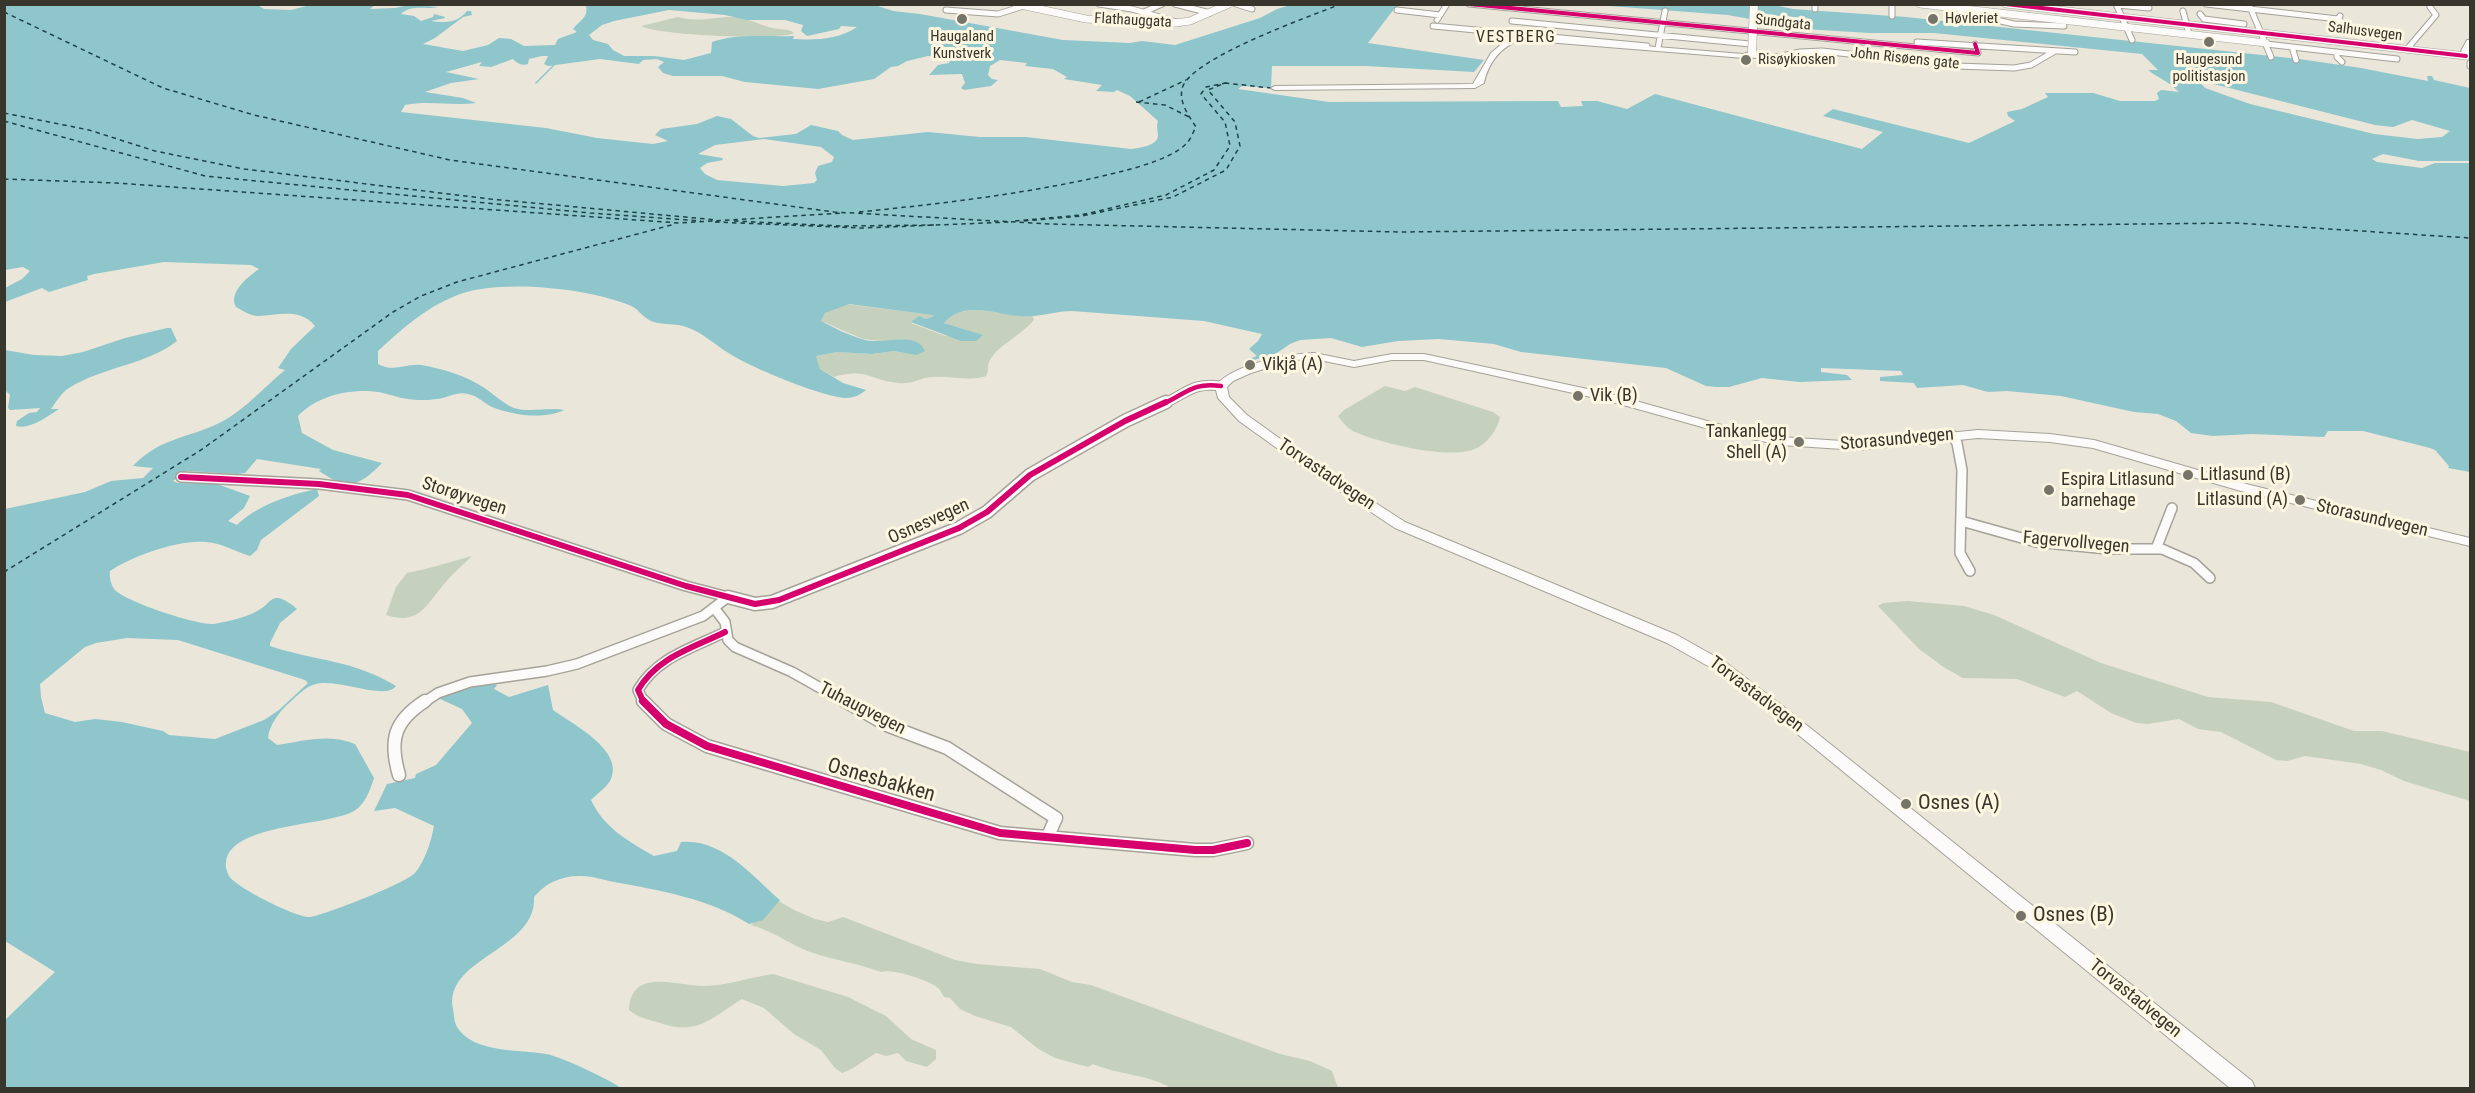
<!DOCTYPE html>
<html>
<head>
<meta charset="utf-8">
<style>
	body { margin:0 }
	#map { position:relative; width:2475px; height:1093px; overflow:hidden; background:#eae6da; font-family:"Roboto Condensed",sans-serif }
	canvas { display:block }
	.frame { position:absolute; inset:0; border:6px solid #37352c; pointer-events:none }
</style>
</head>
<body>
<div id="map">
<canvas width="2475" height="1093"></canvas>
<div class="frame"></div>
</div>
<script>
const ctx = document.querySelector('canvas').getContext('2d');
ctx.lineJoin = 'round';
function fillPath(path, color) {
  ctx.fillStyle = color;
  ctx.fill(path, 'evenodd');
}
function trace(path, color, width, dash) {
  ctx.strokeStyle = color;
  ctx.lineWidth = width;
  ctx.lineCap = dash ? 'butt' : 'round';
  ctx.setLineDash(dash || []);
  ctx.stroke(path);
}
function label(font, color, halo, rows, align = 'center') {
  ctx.font = font + ' "Roboto Condensed",sans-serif';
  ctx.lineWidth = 6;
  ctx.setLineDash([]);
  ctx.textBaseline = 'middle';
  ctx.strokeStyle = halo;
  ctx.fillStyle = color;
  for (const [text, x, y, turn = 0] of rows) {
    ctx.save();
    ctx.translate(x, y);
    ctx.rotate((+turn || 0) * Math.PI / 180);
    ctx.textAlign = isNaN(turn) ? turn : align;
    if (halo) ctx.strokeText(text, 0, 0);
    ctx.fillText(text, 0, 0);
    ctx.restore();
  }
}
fillPath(new Path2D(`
	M 678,17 C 701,23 714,16 735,17 C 748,18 760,25 772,28 C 780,30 789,28 794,33 C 781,41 655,35 641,26 Z
	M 846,304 L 933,315 L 935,316 L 926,319 L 920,317 L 911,323 L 945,336 L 982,335 L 944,323 C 969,297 1002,319 1032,315 L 1034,320 C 1023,334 995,347 989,362 C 987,368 989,371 986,376 C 969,382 950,375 932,377 C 918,378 913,385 897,383 C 868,379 866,368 834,377 L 820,369 L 816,356 L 837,352 L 872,354 L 894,351 L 916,355 L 889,342 L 863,339 L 821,321 L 825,313 Z
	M 1385,386 L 1405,391 L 1415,387 L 1493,412 L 1500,417 C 1498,428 1489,441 1479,447 C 1455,462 1380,443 1355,432 C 1348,429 1343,423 1338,416 L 1344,410 Z
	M 472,556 C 463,565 453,573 445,583 C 426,605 419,626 386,615 L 396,587 L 407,573 C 429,569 449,562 472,556 Z
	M 1908,601 L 1964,606 L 1994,615 L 2101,663 L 2208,697 L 2271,702 L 2354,731 L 2382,731 L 2470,752 L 2470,801 L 2404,781 L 2381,770 L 2361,764 L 2305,756 L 2287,761 L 2276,760 L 2221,732 L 2198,729 L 2179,719 L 2148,724 L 2136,723 L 2111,713 L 2077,691 L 2065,697 L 2017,679 L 1963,678 L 1945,668 L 1919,649 L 1878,606 L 1883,603 Z
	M 777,900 L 794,910 L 815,919 L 828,922 L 843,917 L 955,960 L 977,964 L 1040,969 L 1072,982 L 1091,985 L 1280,1054 L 1310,1061 L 1332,1071 L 1338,1088 L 1171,1088 C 1148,1074 1118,1075 1093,1064 L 1088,1067 L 1055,1058 L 1037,1048 L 1011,1027 L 975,1016 L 960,1009 L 950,998 L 944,997 C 942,994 941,991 939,989 C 932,981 892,968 881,972 C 858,963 833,960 810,952 C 789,944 773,931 751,925 Z
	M 773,974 L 848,997 L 886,1016 L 911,1039 L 936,1050 L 936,1059 L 927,1067 L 906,1061 L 898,1053 L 886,1056 L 876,1053 C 864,1060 856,1068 842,1073 L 834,1067 L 821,1050 L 794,1034 L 764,1008 L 742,999 C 711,1018 698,1036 660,1023 C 648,1019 638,1018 629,1010 C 631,966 678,987 704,986 C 727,986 750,977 773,974 Z`), '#c5d1bc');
fillPath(new Path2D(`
	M 196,4 L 215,5 L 205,6 L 256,4 L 264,9 L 291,10 L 314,4 L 375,5 L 370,9 L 395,8 L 409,5 L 438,7 C 425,10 412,4 401,14 L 414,16 L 421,21 L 433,17 L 434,14 L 445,17 L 445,18 L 431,21 C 447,23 457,23 467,11 L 471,11 L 472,15 L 463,17 L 435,38 L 423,44 L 463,51 L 488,45 L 499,38 L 511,39 L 524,46 L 555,45 L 558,39 L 577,32 L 573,29 C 578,22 591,16 585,4 L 875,5 L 893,11 L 920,14 L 1063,40 L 1130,43 L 1142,41 L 1175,45 L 1260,18 L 1277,9 L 1291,5 L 1401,5 L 1394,9 L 1368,43 L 1484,60 L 1474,72 L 1366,66 L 1272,66 L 1271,88 L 1242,86 L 1238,89 L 1329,102 L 1558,101 L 1561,107 L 1583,106 L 1581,101 L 1597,101 L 1627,109 L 1655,94 L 1862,149 L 1883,132 L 1823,116 L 1833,109 L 1969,143 L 2015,121 L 2008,116 L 2007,112 L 2022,109 L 2048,97 L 2045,93 L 2093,93 L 2120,101 L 2155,101 L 2159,99 L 2157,93 L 2161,90 L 2179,92 C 2166,79 2161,80 2148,70 L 2158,70 L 2142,54 L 1934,33 L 1869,33 L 1805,29 L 1728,15 L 1596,5 L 1769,4 L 1793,9 L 1906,17 L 2299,59 L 2361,68 L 2428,81 L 2427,76 L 2432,76 L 2434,80 L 2470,88 L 2470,161 L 2419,161 L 2383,154 L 2372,159 L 2377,162 L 2422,168 L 2435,163 L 2470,163 L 2470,472 L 2448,468 L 2449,466 L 2435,450 L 2430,448 L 2363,431 L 2328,431 L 2324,437 L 2252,434 L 2213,436 L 2191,433 L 2176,421 L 2158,414 L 2134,412 L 2061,396 L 2007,391 L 1988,392 L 1963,385 L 1917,388 L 1914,383 L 1880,381 L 1880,377 L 1903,375 L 1901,371 L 1821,368 L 1821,372 L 1847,375 L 1852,380 L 1799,382 L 1762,378 L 1729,387 L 1717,387 L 1706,386 L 1666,368 L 1521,352 L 1494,344 L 1439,339 L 1398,341 L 1362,347 L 1331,338 L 1300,340 L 1290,344 L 1268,359 L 1263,357 L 1251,361 L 1249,359 L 1257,356 L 1249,349 L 1258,341 L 1262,334 L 1204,321 L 1072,311 C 1055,311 1037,318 1020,316 C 993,314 965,300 944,323 L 983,335 L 976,341 L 961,341 L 911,322 L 919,316 L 926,319 L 934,316 L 932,315 L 849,304 L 825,313 L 821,321 C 834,328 850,336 865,340 C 885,345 916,330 925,351 L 916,355 L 894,351 L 872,354 L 837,352 L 816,356 L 820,369 L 843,383 L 866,390 C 860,395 854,398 845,398 C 820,396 749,367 727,352 C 714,344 703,333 689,328 C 675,322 662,326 651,321 C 642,317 638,308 629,305 C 588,288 496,278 455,296 C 425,308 402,329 378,351 L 378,364 C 394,373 406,363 421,365 C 443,369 464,375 483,387 C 494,394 502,403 514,408 C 530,413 550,407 564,410 C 544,420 512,415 492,407 C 484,403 478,396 468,394 C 457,391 448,398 437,399 C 431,400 425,400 419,400 C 406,400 395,396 383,393 C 354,387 318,395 298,416 L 302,433 L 333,450 L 382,463 C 358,488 347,490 319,471 L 321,469 L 257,459 L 245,473 L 237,474 L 187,471 L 173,481 L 178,483 L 217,484 L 250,496 L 244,508 L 228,521 L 237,525 C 256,506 291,494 317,489 L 319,496 L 261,540 L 257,550 L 250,556 C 236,552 222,543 206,542 C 179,539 132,556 110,571 C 109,577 111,584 114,589 C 123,601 199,626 214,624 C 230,621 249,617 262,608 C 267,605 271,597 278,598 C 284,599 293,605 297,609 L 280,623 L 270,643 L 270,646 C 315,661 354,660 396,686 C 386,701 337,678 316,684 C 306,686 297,696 289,703 C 280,711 269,725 268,738 L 277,745 C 303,741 329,733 355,744 L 374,778 C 370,790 365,806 352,812 C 325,826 230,824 226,862 C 225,866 227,872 229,876 C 235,887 297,918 310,917 C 325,915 406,883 415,873 C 425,861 431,842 434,826 L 395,808 L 374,811 L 387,784 L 415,778 L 416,774 L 436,765 L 472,723 L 462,709 L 440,699 C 452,687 482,680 497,685 L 494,689 L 509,697 L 548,685 L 553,710 C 571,723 624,750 611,779 C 608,786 597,794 591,800 C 604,828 628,841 654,856 L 677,851 L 681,842 C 722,838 752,876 780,900 L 763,920 L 749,924 C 710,899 659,890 614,882 C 604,880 592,876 582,876 C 563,875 545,883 534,897 C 537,950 443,958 453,1009 C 454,1014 454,1022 457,1027 C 474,1054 520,1049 546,1054 C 560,1056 610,1080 621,1088 L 5,1088 L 5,1020 L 55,972 L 5,941 L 5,509 L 85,492 L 111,481 L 143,478 L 153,468 L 133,466 C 159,439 183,439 215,425 C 241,414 263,388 285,370 L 278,368 L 291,349 L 315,326 C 299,307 277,316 258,316 C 250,316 242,310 236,307 C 228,292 248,277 259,269 L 251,265 L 164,262 L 94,274 L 87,276 L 88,280 L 49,292 L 42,288 L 5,302 L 5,288 L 22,279 L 30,271 L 23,267 L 5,270 L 5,5 ZM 669,10 L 725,15 L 747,20 L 785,20 L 803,25 L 801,31 L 807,36 L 839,29 L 841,26 L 857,27 C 838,40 814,40 793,39 L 794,36 C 767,37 738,33 712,42 L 711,53 L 684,60 L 654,56 L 624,56 L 613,50 L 608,44 L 593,40 L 589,35 L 602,25 L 614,21 ZM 542,56 L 548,56 L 544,64 L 548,66 L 600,59 L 639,64 L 643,60 L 657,59 L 664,62 L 658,67 L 663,73 L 673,76 L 722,76 L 745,82 L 818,89 L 874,79 L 891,67 L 898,66 L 907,61 L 928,56 L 951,57 L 949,63 L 938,65 L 929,75 L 962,74 L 965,83 L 961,88 L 964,90 L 991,86 L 998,80 L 992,79 L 988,75 L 990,66 L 1000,60 L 1027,63 L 1025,66 L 1053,69 L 1067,77 L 1064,79 L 1102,85 L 1096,91 L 1114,92 L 1117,90 L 1130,96 L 1158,121 C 1156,126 1158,130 1158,136 C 1157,146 1139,148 1131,149 L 1026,137 L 980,137 L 928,132 L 853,140 L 842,135 L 838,131 L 811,125 L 796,134 L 759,138 L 753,136 L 731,119 L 717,116 L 697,124 L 661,129 L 655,135 L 668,141 L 653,144 L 597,138 L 546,128 L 401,112 L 405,105 C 428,100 452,106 476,103 L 463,98 L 425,92 L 451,83 L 479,79 L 446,72 L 482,62 L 479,66 L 491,67 L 513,59 C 517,63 521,66 528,64 L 529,59 ZM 2198,80 L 2375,125 L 2393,127 L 2412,120 L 2450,131 L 2442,137 L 2418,139 L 2374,134 L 2250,104 L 2205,88 ZM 764,139 L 821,147 L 834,157 L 832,162 L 818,166 L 815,173 L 817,180 L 814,183 L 783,186 L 717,180 L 705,174 L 700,168 L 707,163 L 723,160 L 722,158 L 698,154 L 715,145 ZM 127,638 L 178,640 L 305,680 L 308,683 L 279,710 L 264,720 L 215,739 L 169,735 L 163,731 L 122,722 L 95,719 L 75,722 L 45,713 L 41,697 L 40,684 L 85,647 L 96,643 Z
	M 167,328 L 171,328 L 177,341 C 149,364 102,367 69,388 C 62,392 56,402 51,409 L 59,409 C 48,416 30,430 16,426 L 17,421 L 29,413 L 37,412 L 40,408 L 10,410 L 8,408 L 10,395 L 5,390 L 5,350 L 34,355 L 62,356 L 83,352 L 125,338 Z`), '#8ec6cb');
trace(new Path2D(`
	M 536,83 L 554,65`), '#8ec6cb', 1.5);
trace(new Path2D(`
	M 4,12 L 163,88 L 254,115 L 450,160 L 834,212 L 1050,224 L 1400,232 L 2236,223 L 2470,238
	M 1136,102 L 1165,105 L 1189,117
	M 1139,102 L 1186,80
	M 4,113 L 89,130 L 155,151 L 244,169 L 490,199 L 717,220
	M 4,121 L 205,176 L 590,213 L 701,221
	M 4,179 L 116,183 L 679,223 L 843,213
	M 859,212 C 938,204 1016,195 1094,178 C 1119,172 1169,162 1187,143 C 1191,139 1193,132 1196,127 C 1189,116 1179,103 1182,89 C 1188,59 1311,16 1341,4
	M 734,221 L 841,226 L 936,225
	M 1015,221 L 1081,215 L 1166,195 L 1214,170 L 1230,146 L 1225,122 L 1201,94 L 1206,87 L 1230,82
	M 1024,221 L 1082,216 L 1173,197 L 1226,170 L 1240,146 L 1235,122 L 1208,90 L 1225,83 L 1271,88
	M 715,222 L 862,228 L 1010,222
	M 4,572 L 201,450 L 393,312 L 421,296 L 457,282 L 675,224`), '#1d4349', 1.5, [4.5, 4]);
const minorFar2 = new Path2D(`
	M 1099,4 L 1132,9 L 1180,23
	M 1175,4 L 1210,13
	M 1236,4 L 1252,9
	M 1469,4 L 1978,53 L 1975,44
	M 1815,4 L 1815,9
	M 1892,4 L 1892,16
	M 2116,4 L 2132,40
	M 2206,4 L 2338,19 L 2340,16
	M 2117,5 L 2149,8
	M 2250,7 L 2271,57
	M 946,10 L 998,14 L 1030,4
	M 1397,10 L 1440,15
	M 2183,11 L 2189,34
	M 1144,12 L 1162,4
	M 1988,12 L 1992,19 L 2014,24 L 2064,26
	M 2200,14 L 2204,19 L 2244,24
	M 2338,19 L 2349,28
	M 1437,20 L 1447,4
	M 1512,21 L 1750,44
	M 1433,26 L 1647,46
	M 1917,42 L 2075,52
	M 2266,44 L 2397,59
	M 2292,47 L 2296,60
	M 1658,48 L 1665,11
	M 2407,49 L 2436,15 L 2430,7
	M 2337,52 L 2337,57 L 2342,62
	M 1751,55 L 1777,57 L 1800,52 L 1822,51 L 1956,66 L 2014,68 L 2031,65 L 2055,51
	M 2470,63 L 2470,66`);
const minorFar1 = new Path2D(`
	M 1952,435 L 1957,443 L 1962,470 L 1960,553 L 1970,571
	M 181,477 L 319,484 L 408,495 L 686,586 L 728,597
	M 1961,521 L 2036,542 L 2108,549 L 2162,549 L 2194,563 L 2210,578
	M 2156,549 L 2172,508
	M 715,609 L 725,622 L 728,640 L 735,647 L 792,672 L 847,703
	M 423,703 L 438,693 L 470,682 L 547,671 L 577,664 L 703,616 L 728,597
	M 644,703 L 638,690 C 657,657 693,648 725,632`);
const minor = new Path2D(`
	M 643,701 L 666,724 L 707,746 L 1000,833 L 1195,850 L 1213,850 L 1247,843
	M 845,701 L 889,726 L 947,748 L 1056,818 L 1048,836
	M 399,775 C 389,740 394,721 425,701`);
const tertiaryFar2 = new Path2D(`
	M 1016,4 L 1086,19 L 1168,24 L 1190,21 L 1229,4
	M 1920,4 L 2266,43
	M 2006,4 L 2466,56`);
const tertiaryFar1 = new Path2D(`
	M 1163,404 C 1187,393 1193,382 1221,386`);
const tertiary = new Path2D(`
	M 728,597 L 755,604 L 772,602 L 959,528 L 987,512 L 1030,475 L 1125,421 L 1166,402`);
const secondary = new Path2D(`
	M 1521,36 L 1743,54 L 1752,51 L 1756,53 L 1744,58 L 1521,40 C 1501,46 1488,63 1484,83 L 1475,88 L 1275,90 L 1271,88 L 1275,86 L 1473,84 L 1491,53 L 1504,42 Z
	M 2467,40 L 2470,40 L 2469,51 L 2470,55 L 2467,57 L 2461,51 Z
	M 1314,353 L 1354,361 L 1392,354 L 1424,354 L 1611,394 L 1732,428 L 1781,437 L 1858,442 L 1978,430 L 2050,434 L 2094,440 L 2250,485 L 2470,538 L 2470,546 L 2241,491 L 2093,448 L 2050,442 L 1978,438 L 1858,450 L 1781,445 L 1727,434 L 1609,401 L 1424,360 L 1392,360 L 1354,367 L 1314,359 L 1292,360 L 1251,373 L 1233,381 L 1227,387 L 1229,397 L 1247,415 L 1314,463 L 1405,522 L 1677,635 L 1725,662 L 1789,711 L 2252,1081 L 2255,1088 L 2230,1088 L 1779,719 L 1715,670 L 1667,643 L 1395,528 L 1306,469 L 1239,421 L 1218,398 L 1215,386 C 1234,364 1286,354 1314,353 Z`);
trace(minorFar2, '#a5a299', 7);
trace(minorFar1, '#a5a299', 12);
trace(minor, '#a5a299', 15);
trace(tertiaryFar2, '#a5a299', 8);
trace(tertiaryFar1, '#a5a299', 11);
trace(tertiary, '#a5a299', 15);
trace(secondary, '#a5a299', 2);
trace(minorFar2, '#fcfbf9', 5);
trace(minorFar1, '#fcfbf9', 9);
trace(minor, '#fcfbf9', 12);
trace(tertiaryFar2, '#fcfbf9', 7);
trace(tertiaryFar1, '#fcfbf9', 9);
trace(tertiary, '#fcfbf9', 12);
fillPath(secondary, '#fcfbf9');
const secondaryBridge = new Path2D(`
	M 1752,53 L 1754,4`);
trace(secondaryBridge, '#a5a299', 9, []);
trace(secondaryBridge, '#fcfbf9', 8);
trace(new Path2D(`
	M 1469,4 L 1978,53 L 1975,44
	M 2006,4 L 2466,56`), '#d6006c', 4);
trace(new Path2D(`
	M 1163,404 C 1187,393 1193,382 1221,386`), '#d6006c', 4.5);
trace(new Path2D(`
	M 181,477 L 319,484 L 408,495 L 686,586 L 755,604 L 779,600 L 959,528 L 987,512 L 1030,475 L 1125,421 L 1166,402
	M 644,703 L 638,690 C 657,657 693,648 725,632`), '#d6006c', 6);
trace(new Path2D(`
	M 643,701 L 666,724 L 707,746 L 1000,833 L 1195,850 L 1213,850 L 1247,843`), '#d6006c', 8);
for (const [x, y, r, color] of [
	[962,19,6,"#767369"],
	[1933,19,6,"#767369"],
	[2209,42,6,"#767369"],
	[1746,60,6,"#767369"],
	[1250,365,6,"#767369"],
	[1578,396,6,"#767369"],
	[1799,442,6,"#767369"],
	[2188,475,6,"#767369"],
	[2049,490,6,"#767369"],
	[2300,500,6,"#767369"],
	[1906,804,6,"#767369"],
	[2021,916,6,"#767369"]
]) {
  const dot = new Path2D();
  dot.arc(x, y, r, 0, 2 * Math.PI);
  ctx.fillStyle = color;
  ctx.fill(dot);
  trace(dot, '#fdf6e1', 2);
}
label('15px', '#37352c', '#fdf6e1', [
	["Høvleriet",1945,19],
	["Haugaland",962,37,"center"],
	["Kunstverk",962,54,"center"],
	["Risøykiosken",1758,60],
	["Haugesund",2209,60,"center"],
	["politistasjon",2209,77,"center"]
], 'left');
label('15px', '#37352c', '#fdf6e1', [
	["Flathauggata",1133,21,3],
	["Sundgata",1783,23,6],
	["Salhusvegen",2365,32,7],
	["John Risøens gate",1905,59,6]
]);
ctx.letterSpacing = '1.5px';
label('16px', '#37352c', '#fdf6e1', [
	["VESTBERG",1516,38]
]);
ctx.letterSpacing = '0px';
label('18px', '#37352c', '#fdf6e1', [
	["Vikjå (A)",1262,365],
	["Vik (B)",1590,396],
	["Tankanlegg",1787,432,"right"],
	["Shell (A)",1787,453,"right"],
	["Litlasund (B)",2200,475],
	["Espira Litlasund",2061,480],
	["barnehage",2061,501],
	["Litlasund (A)",2288,500,"right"]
], 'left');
label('18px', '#37352c', '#fdf6e1', [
	["Storasundvegen",1897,440,-5],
	["Torvastadvegen",1326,475,34],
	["Storøyvegen",464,497,18],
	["Storasundvegen",2372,519,13],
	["Osnesvegen",929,522,-24],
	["Fagervollvegen",2076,543,5],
	["Torvastadvegen",1756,695,37],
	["Tuhaugvegen",862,709,27],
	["Torvastadvegen",2135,999,39]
]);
label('21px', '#37352c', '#fdf6e1', [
	["Osnesbakken",881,781,16]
]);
label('21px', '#37352c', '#fdf6e1', [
	["Osnes (A)",1918,804],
	["Osnes (B)",2033,916]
], 'left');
</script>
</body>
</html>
